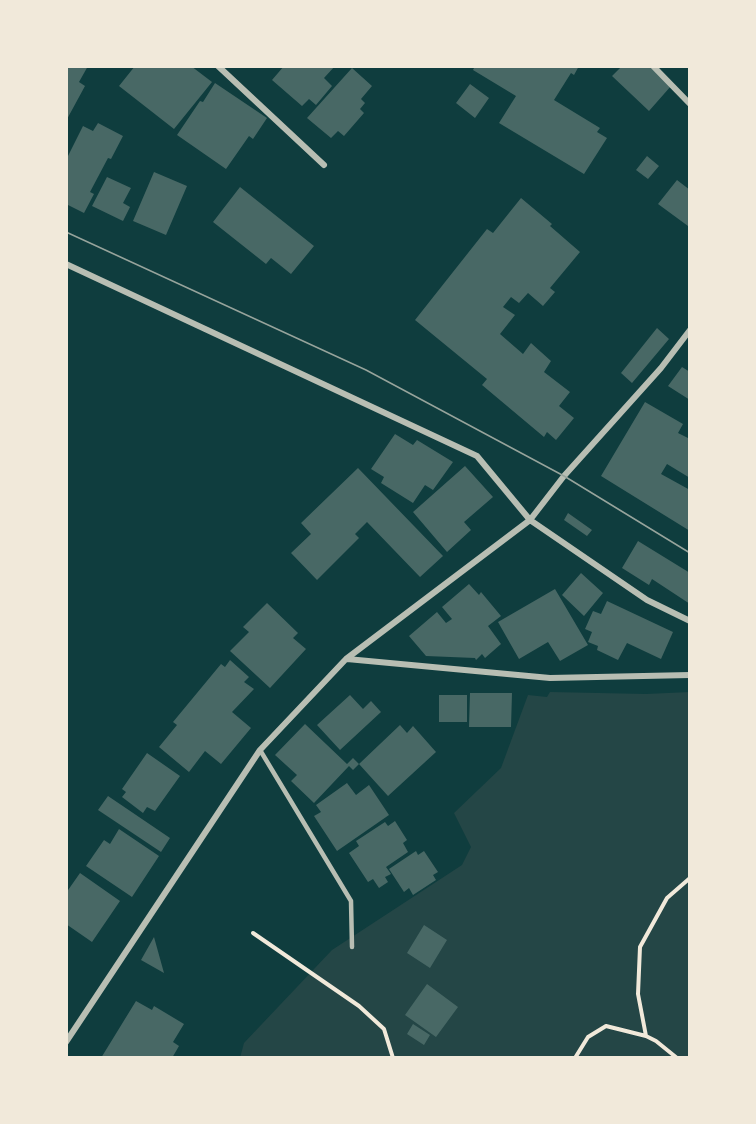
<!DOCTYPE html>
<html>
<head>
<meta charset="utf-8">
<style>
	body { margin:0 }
	#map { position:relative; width:756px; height:1124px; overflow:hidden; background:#0f3d3e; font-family:"Public Sans",sans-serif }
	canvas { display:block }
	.frame { position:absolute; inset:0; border:68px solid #f1e9da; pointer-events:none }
</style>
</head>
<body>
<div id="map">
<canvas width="756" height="1124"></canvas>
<div class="frame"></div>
</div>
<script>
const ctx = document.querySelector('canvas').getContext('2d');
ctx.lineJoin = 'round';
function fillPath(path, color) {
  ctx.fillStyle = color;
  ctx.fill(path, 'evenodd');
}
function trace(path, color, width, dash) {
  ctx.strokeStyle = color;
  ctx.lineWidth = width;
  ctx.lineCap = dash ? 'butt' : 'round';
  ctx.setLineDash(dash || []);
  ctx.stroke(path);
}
fillPath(new Path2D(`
	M 550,692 L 646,694 L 690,692 L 690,1058 L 240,1058 L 244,1043 L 332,950 L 462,865 L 471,847 L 454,813 L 501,768 L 528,695 L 547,697 Z`), '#244646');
fillPath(new Path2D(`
	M 66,66 L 88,66 L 79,82 L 85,86 L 66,121 Z
	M 135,66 L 191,66 L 212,82 L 174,129 L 119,86 Z
	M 284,66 L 335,66 L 324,78 L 332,86 L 316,105 L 309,99 L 302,106 L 272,80 Z
	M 475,66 L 579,66 L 574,75 L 571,73 L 554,100 L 600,128 L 597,132 L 607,138 L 584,174 L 499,123 L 516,96 L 473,70 Z
	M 622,66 L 649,66 L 671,86 L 649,111 L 612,76 Z
	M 352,68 L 372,86 L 361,99 L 365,103 L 360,109 L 364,113 L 344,136 L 338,131 L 331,138 L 307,118 Z
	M 215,83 L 267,118 L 253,139 L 249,136 L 226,169 L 177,135 L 200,101 L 203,102 Z
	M 470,84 L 489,98 L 475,118 L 456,103 Z
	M 98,123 L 123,136 L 111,159 L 108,158 L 90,192 L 94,194 L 84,213 L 66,204 L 66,160 L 83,126 L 93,131 Z
	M 647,156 L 659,166 L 648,179 L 636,170 Z
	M 154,172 L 187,186 L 166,235 L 133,221 Z
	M 107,177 L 131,188 L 123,203 L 130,207 L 123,221 L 92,206 Z
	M 677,180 L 690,190 L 690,222 L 688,226 L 658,204 Z
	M 240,187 L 314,246 L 291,274 L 271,258 L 266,264 L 213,222 Z
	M 521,198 L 552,224 L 550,226 L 580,252 L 550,288 L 555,292 L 543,306 L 528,293 L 519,303 L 511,297 L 503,307 L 515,315 L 500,334 L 523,354 L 531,343 L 551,361 L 544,372 L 570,392 L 559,406 L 574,418 L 556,440 L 547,432 L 544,437 L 482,385 L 487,379 L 415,320 L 487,229 L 493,233 Z
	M 657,328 L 669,339 L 632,383 L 621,373 Z
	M 682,367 L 690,372 L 690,400 L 668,386 Z
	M 645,402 L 683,424 L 678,433 L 690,439 L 690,478 L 667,464 L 661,474 L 690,490 L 690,531 L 601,476 Z
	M 395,434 L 413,445 L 417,440 L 453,462 L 433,490 L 425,485 L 413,503 L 381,483 L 384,477 L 371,469 Z
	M 465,466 L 493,497 L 464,522 L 471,530 L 447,552 L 413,512 Z
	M 358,468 L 443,556 L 420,577 L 367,522 L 355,534 L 359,538 L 317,580 L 291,553 L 311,534 L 301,523 Z
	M 568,513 L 592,530 L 587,536 L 564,520 Z
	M 638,541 L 690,573 L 690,604 L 652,579 L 649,585 L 622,568 Z
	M 581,573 L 603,593 L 584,616 L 562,595 Z
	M 469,584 L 479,595 L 481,592 L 501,616 L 488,626 L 501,644 L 485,658 L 482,654 L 476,660 L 475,658 L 426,656 L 409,636 L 437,612 L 446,623 L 452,619 L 442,607 Z
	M 555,589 L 588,645 L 560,661 L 548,642 L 519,659 L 498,622 Z
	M 607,601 L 673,632 L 661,659 L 627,643 L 618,660 L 597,650 L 598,646 L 588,642 L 592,632 L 585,629 L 593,611 L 601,614 Z
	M 267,603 L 298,633 L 293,638 L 306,649 L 270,688 L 230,651 L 249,632 L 243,627 Z
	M 230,660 L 249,677 L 244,682 L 254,689 L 232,712 L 251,728 L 221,764 L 205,751 L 189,772 L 159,747 L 177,725 L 173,722 L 221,664 L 225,667 Z
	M 470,693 L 512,693 L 511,727 L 469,727 Z
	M 350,695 L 363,709 L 371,701 L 381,712 L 340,750 L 317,725 Z
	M 439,695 L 467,695 L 467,722 L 439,722 Z
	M 305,724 L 347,764 L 353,758 L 359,764 L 353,770 L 349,766 L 314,803 L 291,781 L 297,775 L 275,755 Z
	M 400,725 L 407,733 L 413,726 L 436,752 L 388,796 L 359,764 Z
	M 147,753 L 180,776 L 155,811 L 147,807 L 143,813 L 122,797 L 126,792 L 122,789 Z
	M 347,783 L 356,795 L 369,785 L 389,815 L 337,851 L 314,816 L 321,812 L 316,805 Z
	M 108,796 L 170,838 L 161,852 L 98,810 Z
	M 395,821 L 407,840 L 403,843 L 408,852 L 386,867 L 391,874 L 385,877 L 388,882 L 379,888 L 373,879 L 368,882 L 349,853 L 359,846 L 356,841 L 385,822 L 388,826 Z
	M 119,829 L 159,856 L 132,897 L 86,866 L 104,840 L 110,844 Z
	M 416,851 L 418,855 L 424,851 L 438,872 L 433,875 L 436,880 L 413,895 L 409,888 L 404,892 L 389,869 Z
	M 80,873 L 120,901 L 92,942 L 66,924 L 66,893 Z
	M 424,925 L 447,940 L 430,968 L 407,953 Z
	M 154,937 L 164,973 L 141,960 Z
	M 427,984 L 458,1007 L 436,1037 L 405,1015 Z
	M 136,1001 L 152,1010 L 154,1006 L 184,1024 L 173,1042 L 179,1046 L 172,1058 L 101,1058 Z
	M 413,1024 L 430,1035 L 424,1045 L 407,1034 Z`), '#486865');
trace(new Path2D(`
	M 253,933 L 359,1006 L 384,1029 L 393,1058
	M 575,1058 L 588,1037 L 606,1026 L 646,1036
	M 677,1058 L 656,1041 L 646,1036 L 638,994 L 640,947 L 667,898 L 690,878`), '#f1e9da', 4);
trace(new Path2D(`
	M 260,750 L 351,901 L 352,947`), '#b8beb3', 4.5);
trace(new Path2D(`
	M 218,66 L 324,165
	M 653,66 L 690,104
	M 66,264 L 477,456 L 530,520 L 564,476 L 661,368 L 690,330
	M 347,659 L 550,678 L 690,675
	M 66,1042 L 260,750 L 346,659 L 530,520 L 647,600 L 690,621`), '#b8beb3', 6);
trace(new Path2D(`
	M 66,232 L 366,370 L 564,476 L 690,553`), '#97a49c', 1.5);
</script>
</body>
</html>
